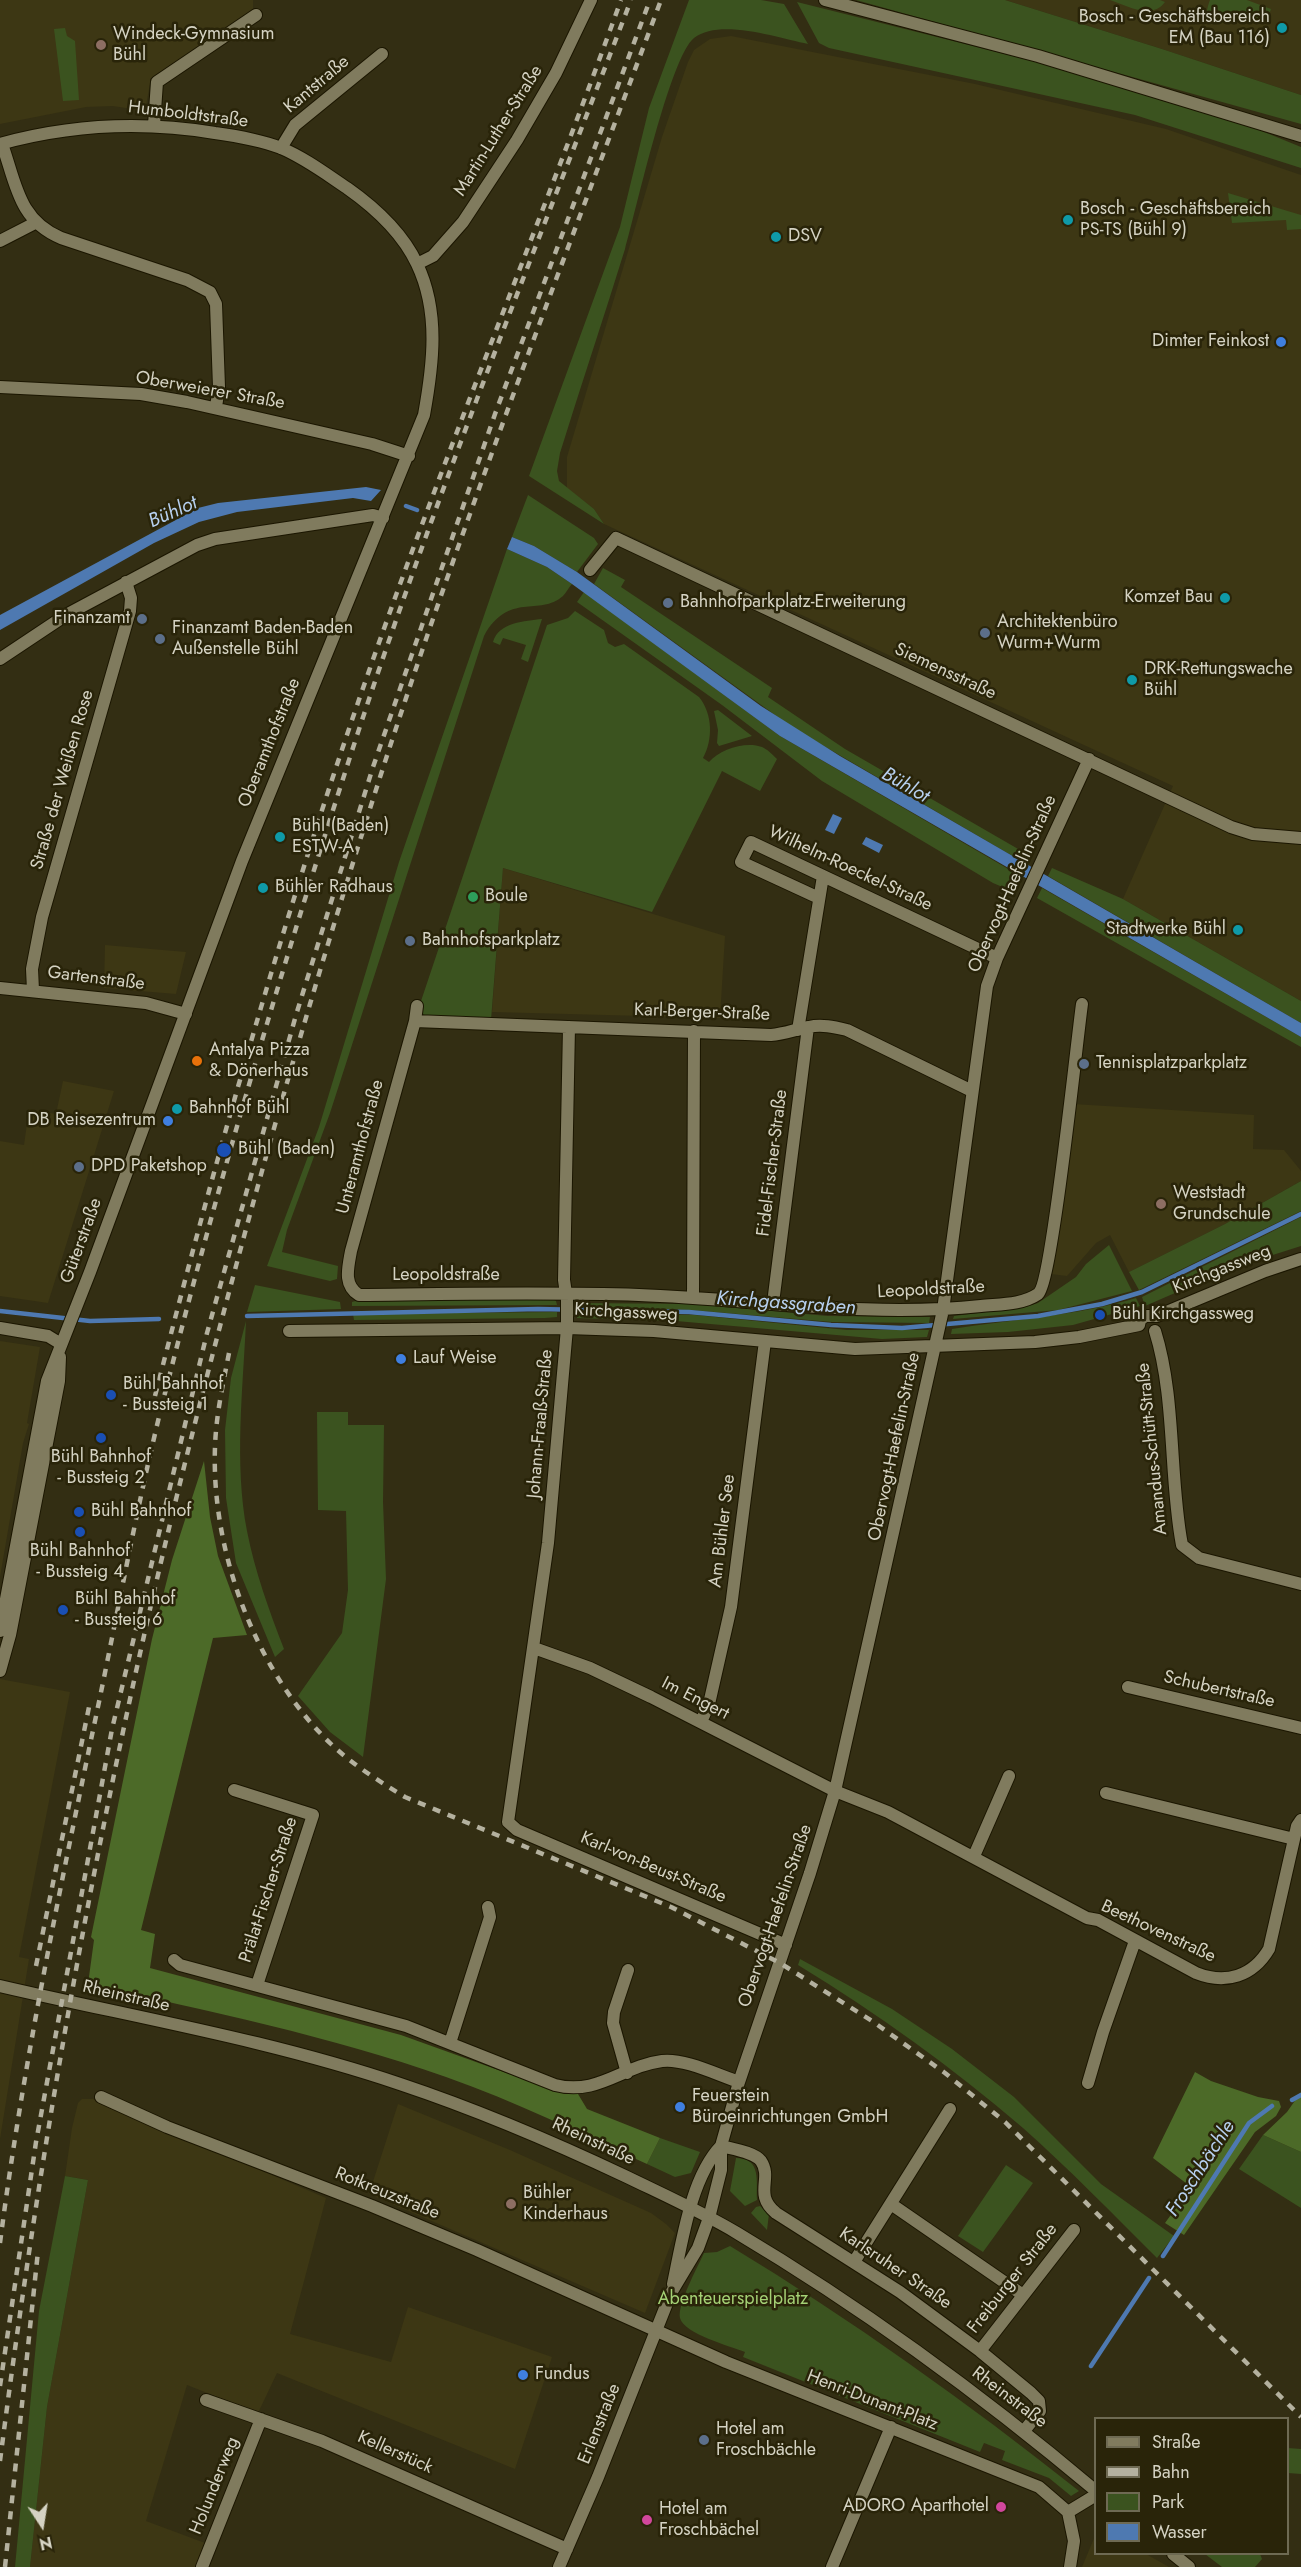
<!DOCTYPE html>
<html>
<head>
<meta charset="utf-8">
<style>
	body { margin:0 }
	#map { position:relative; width:1301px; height:2567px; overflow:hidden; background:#332e13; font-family:Jost,sans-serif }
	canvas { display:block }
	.legend { position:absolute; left:1094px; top:2417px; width:195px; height:138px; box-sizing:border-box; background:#292409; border:2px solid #6e6a53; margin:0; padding:8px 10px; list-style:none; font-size:18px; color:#d5d3c3 }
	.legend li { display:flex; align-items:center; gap:12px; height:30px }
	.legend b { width:30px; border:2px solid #6e6a53 }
	.north { position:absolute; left:12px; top:2495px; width:60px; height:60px; -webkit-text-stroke:4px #292409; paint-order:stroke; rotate:168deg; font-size:16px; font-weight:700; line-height:24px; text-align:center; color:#d5d3c3 }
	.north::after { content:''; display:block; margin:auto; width:21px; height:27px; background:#d5d3c3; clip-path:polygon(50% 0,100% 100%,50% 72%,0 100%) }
</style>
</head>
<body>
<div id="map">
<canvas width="1301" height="2567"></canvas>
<ul class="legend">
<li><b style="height:8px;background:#807b5e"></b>Straße</li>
<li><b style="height:8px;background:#b4b19f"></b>Bahn</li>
<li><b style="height:16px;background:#3b531f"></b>Park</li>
<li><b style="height:16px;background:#4e79b1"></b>Wasser</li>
</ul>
<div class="north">N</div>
</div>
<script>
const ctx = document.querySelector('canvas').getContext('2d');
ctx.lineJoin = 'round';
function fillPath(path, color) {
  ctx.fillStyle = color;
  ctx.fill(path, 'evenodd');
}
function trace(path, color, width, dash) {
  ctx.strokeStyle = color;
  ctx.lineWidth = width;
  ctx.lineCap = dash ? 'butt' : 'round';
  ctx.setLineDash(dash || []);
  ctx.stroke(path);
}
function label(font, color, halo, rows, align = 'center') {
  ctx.font = font + ' Jost,sans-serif';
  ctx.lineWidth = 5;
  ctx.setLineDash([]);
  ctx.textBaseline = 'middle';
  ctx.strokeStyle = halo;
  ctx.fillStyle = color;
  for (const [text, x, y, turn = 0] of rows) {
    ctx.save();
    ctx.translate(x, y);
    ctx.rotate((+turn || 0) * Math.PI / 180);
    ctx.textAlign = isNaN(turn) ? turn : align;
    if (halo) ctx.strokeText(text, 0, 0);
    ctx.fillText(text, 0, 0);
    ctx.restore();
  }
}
fillPath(new Path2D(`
	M 0,0 L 253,0 L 253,12 L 151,78 L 145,111 L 113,106 L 86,107 L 0,124 Z
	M 1005,0 L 1301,0 L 1301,95 L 1162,49 Z
	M 731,36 L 975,84 L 1166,129 L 1301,175 L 1301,1001 L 1123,899 L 1173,786 L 604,524 L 594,509 L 567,488 L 567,457 L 662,137 L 688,62 L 694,50 L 710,39 Z
	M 503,868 L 725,936 L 720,1018 L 492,1012 Z
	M 105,945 L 186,952 L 176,994 L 104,988 Z
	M 63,1081 L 114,1091 L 48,1303 L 0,1296 L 0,1141 L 24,1145 L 29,1109 L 56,1114 Z
	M 1073,1104 L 1254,1115 L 1253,1149 L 1284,1150 L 1301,1171 L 1301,1181 L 1225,1224 L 1129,1272 L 1110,1235 L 1096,1243 L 1067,1276 L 1051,1274 Z
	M 0,1341 L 40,1347 L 27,1423 L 29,1424 L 23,1443 L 0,1577 Z
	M 0,1679 L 70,1692 L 19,1957 L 29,1959 L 0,2139 Z
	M 82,2099 L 93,2099 L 326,2198 L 290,2334 L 391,2362 L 408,2307 L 552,2357 L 515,2469 L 277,2373 L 258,2413 L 187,2385 L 146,2521 L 205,2543 L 196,2567 L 30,2567 L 47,2407 L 88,2180 L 65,2176 L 72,2128 L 78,2103 Z
	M 398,2104 L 510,2150 L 651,2213 L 666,2224 L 675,2233 L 645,2313 L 369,2194 Z
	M 1095,2536 L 1096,2554 L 1146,2554 L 1169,2567 L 1082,2567 Z`), '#3d3714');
fillPath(new Path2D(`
	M 689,0 L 761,0 L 784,4 L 808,44 C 778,38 720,18 694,38 C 670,57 636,211 625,249 C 604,317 581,385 560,453 L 557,471 L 559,481 L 594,509 L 604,524 L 529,476 L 620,227 L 649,108 Z
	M 856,0 L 1005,0 L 1162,49 L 1301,95 L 1301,124 Z
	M 1110,0 L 1160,0 L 1165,2 C 1152,20 1127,6 1110,0 Z
	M 1210,0 L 1247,0 L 1271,9 L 1268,18 L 1213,24 C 1205,15 1206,11 1210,0 Z
	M 797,2 L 1037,62 L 1252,127 L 1301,147 L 1301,168 L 1135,115 L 829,48 L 819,43 Z
	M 65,28 L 67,36 L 75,41 L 79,100 L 63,101 L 54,29 Z
	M 1228,193 L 1301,215 L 1301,229 L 1287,230 L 1286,220 L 1232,223 Z
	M 528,495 L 594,538 L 598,544 L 577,572 L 534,546 L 512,537 Z
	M 507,549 L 547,567 L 572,584 C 569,587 566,593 563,596 C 539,617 509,591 484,636 L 330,1113 L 287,1230 L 282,1252 L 338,1266 L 337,1279 L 330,1281 L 267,1266 L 319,1127 L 399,862 Z
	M 603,568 L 625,580 L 621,587 L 772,688 L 768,697 L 845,749 L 1032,857 L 1028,865 L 793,728 L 594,584 Z
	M 584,592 L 780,736 L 1022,877 L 1018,886 L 1012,891 L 993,883 L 822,781 L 722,705 L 577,602 Z
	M 575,611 L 604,630 L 608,643 L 615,647 L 624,644 L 699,697 C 713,714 713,740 703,758 L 709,762 C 720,749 746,741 762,747 C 767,749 773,755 777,759 L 760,791 L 722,771 L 652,912 L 503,868 L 491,1020 L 428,1017 L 423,1014 L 420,1004 L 547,625 L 568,618 Z
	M 542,619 L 528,662 L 521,659 L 526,645 L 503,638 L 500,645 L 493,642 C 499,622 525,621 542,619 Z
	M 718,710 L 752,736 L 719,746 L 717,743 L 718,730 L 714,711 Z
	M 1052,868 L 1123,899 L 1301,1001 L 1301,1023 L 1048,876 Z
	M 1042,888 L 1301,1037 L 1301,1047 L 1037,898 Z
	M 1301,1181 L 1301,1211 L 1139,1290 L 1129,1272 L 1225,1224 Z
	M 1301,1217 L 1301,1246 L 1235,1267 L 1145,1306 L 1142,1297 Z
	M 1109,1245 L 1132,1291 L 1058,1310 L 953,1319 L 954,1316 L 1026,1307 L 1038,1303 L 1076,1277 L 1086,1264 Z
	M 255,1285 L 340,1302 L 341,1309 L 247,1312 Z
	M 552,1298 L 556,1301 L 557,1305 L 352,1306 L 352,1302 L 363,1299 Z
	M 1136,1298 L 1140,1306 L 1073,1325 L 1008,1332 L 951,1334 L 952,1329 C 1014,1319 1076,1316 1136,1298 Z
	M 579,1303 L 692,1304 L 828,1316 L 930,1317 L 929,1323 L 832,1322 L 691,1310 L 579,1306 Z
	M 557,1312 L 557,1317 L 545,1318 L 354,1320 L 353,1314 Z
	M 577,1313 L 695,1315 L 847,1330 L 929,1330 L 927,1337 L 882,1339 L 676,1321 L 577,1318 Z
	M 246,1321 C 243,1390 234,1463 247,1531 C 255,1572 269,1610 284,1649 L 275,1657 L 236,1563 L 226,1498 L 225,1430 L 231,1378 Z
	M 317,1412 L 348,1412 L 348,1425 L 384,1425 L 383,1502 L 386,1579 L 363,1757 L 330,1732 L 298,1696 L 342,1633 L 348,1590 L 346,1511 L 318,1510 Z
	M 800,1959 L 892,2009 L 952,2049 L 1014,2097 L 1101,2184 L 1174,2236 L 1157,2258 C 1114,2215 1068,2168 1023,2128 C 952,2067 878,2014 798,1965 Z
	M 1263,2135 L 1301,2152 L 1301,2208 L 1239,2169 Z
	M 660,2138 L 700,2152 L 691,2173 L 675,2177 L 647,2164 Z
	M 736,2158 C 762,2158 756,2182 757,2200 L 745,2206 L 730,2191 Z
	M 1006,2165 L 1033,2183 L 983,2252 L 958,2236 Z
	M 65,2176 L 88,2180 L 47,2407 L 30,2567 L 15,2567 L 39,2311 Z
	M 760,2206 L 769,2214 L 767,2230 L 751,2213 L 756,2207 Z
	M 730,2246 C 852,2320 967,2402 1079,2491 L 1071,2496 L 1049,2478 L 1002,2460 L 1005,2451 L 984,2443 L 980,2452 L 743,2357 L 745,2352 C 730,2346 684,2334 680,2318 C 677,2305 698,2266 704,2253 L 717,2252 Z
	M 1288,2448 L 1301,2449 L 1301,2474 L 1288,2473 Z
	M 1205,2554 L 1260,2554 L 1262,2559 L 1255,2567 L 1222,2567 Z`), '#3b531f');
fillPath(new Path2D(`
	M 204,1461 L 210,1517 L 218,1556 L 247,1635 L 213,1638 L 141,1930 L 155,1934 L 150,1968 L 401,2035 L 565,2094 L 578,2094 L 587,2109 L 660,2138 L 647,2164 C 581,2134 515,2101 446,2077 C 330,2036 208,2011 88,1984 L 94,1940 L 91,1937 L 152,1639 L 172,1560 Z
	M 1195,2072 L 1211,2081 L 1258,2097 L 1279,2101 L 1281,2107 L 1276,2116 L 1255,2132 L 1184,2235 L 1165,2223 L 1191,2187 L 1153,2158 Z
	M 1301,2092 L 1301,2152 L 1263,2135 L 1287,2112 Z`), '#4c6a28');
fillPath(new Path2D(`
	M 366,487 L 381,490 L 371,501 L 353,498 L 237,512 L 199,522 L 154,543 L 0,630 L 0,615 L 198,508 L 218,503 Z
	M 512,537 L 534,546 L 577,572 L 761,706 L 840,756 L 1301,1023 L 1301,1037 L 780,736 L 572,584 L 547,567 L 507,549 Z
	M 833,814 L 842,818 L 834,834 L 825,830 Z
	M 866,837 L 883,845 L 879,853 L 862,844 Z`), '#4e79b1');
trace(new Path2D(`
	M 406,506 L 417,510
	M 0,1311 L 90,1321 L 159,1319
	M 247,1316 L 538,1309 L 689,1312 L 831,1325 L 902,1328 L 1038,1316 L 1102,1304 L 1142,1292 L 1301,1214
	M 1292,2100 L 1301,2095
	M 1163,2256 L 1249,2123 L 1272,2106
	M 1091,2366 L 1149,2278`), '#4e79b1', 4.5);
const minor = new Path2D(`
	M 154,125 L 157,82 L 256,15
	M 0,144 C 72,124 142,121 215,133 C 237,136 260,140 281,148 C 305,158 326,174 347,188 C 374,207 403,234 417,264 C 440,312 433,365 424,415 L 242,861 L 90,1272 L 47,1381 L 0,1631
	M 2,144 C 16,183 18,220 61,238 L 187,280 L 210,292 L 216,304 L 219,387 L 216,407
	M 281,148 L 295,125 L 382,54
	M 0,241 L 35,223
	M 417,264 L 433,256 L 463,222 L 517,140 L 556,73 L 591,0
	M 0,387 L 141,394 L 187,402 L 372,444 L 409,456
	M 590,570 L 616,538 L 1231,827 L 1253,834 L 1301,838
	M 0,659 L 66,615 L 197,545 L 215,539 L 373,515 L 383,518
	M 819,898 L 741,862 L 751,842 L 997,958
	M 0,988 L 146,1003 L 186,1014
	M 33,990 L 32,969 L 42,917 L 130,611 L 131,598 L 126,582
	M 417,1006 L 415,1021 L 351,1251 C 348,1268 343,1285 359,1295 C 452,1294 546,1292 639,1295 C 754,1299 865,1318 981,1306 C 999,1304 1022,1305 1038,1294 C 1052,1283 1077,1039 1082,1004
	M 415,1021 L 771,1035 C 785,1034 796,1029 809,1027 C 821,1024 834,1027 847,1030 L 972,1091
	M 569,1027 L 564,1280 L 567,1300 L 567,1328 L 548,1543 L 508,1822 L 517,1830 L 786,1945
	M 798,1030 L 823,876
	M 693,1297 L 694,1031
	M 773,1303 L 808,1027
	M 1139,1325 L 1140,1320 L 1145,1316 L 1157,1316 L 1265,1271 L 1301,1259
	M 0,1328 L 48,1336 L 61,1344
	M 289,1331 L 567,1328 L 654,1331 L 855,1349 L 1035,1342 L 1079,1337 L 1139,1325
	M 1155,1331 C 1176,1398 1169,1477 1182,1545 L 1199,1558 L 1301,1584
	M 534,1648 L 590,1668 L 651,1697 L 835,1791 L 888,1812 L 1087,1918 L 1098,1920 L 1196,1973 C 1226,1985 1253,1976 1269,1949 L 1297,1826 L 1301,1820
	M 0,1671 L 10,1635 L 59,1381 L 60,1357
	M 1128,1687 L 1301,1728
	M 701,1722 L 709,1704 L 731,1607 L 765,1341
	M 234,1790 L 313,1815 L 257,1985
	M 1106,1793 L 1294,1839
	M 974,1856 L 1009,1776
	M 174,1960 L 180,1965 L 406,2026 L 555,2085 C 598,2096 622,2066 662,2061 C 683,2058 718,2075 739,2082
	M 450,2043 L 490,1917 L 488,1907
	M 627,2073 L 613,2023 L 614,2012 L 628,1970
	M 1088,2083 L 1103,2032 L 1135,1941
	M 101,2097 L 167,2127 L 372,2206 L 477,2250 L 726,2362 L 1039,2487 L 1068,2512 L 1074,2541 L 1070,2567
	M 721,2146 C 732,2149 754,2152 761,2161 C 773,2179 753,2194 776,2213 L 900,2292 L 980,2351 L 1031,2393 L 1039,2401 L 1040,2411 L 1024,2431
	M 891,2204 L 1023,2295
	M 854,2262 L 950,2109
	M 673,2284 C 682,2242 691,2177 721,2146
	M 980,2351 L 1074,2230
	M 206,2400 L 322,2441 L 567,2549
	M 1068,2512 L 1096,2495
	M 202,2567 L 261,2419
	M 559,2567 L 598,2477 L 671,2293 L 698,2248 L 709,2218 L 721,2170 L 721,2146 L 739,2082 L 810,1873 L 835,1791 L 943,1310 L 987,986 L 997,958 L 1089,759
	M 832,2567 L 891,2427`);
const tertiary = new Path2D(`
	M 825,0 L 1038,56 L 1301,136
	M 0,1986 C 133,2017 270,2040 400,2084 C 478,2110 553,2142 627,2177 C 664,2195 702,2212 737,2233 C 863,2308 983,2396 1096,2491
	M 1173,2554 L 1189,2567`);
trace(minor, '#1b1600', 14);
trace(tertiary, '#1b1600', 14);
trace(minor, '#807b5e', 12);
trace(tertiary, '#807b5e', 12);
trace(new Path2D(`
	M 229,1353 C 223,1384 216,1415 215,1447 C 211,1552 256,1672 331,1744 C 353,1765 379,1781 405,1797 L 671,1907 L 780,1963 L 872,2021 L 945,2073 L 1005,2122 L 1301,2417
	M 155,1396 C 220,1141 292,886 381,637 C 457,423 544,214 621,0
	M 36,1966 L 89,1707
	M 0,2243 C 22,2072 57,1903 92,1735 C 115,1628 134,1519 160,1413 C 213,1201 275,990 342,782 C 426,517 532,259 631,0
	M 0,2386 L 36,2142 L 112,1729 L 207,1333 L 296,1015 L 373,767 L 495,414 L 650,0
	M 0,2461 C 44,2118 106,1775 191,1439 C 242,1236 299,1034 362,834 C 450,552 558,276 661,0
	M 5,2567 L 38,2251`), '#b4b19f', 4.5, [8, 8]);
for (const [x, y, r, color] of [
	[1282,28,6,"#0f9aa8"],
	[101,45,6,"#8d6e63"],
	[1068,220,6,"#0f9aa8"],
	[776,237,6,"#0f9aa8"],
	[1281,342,6,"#3f7fe0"],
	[1225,598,6,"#0f9aa8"],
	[668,603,6,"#5c6f8a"],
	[142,619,6,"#5c6f8a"],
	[985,633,6,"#5c6f8a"],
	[160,639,6,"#5c6f8a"],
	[1132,680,6,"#0f9aa8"],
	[280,837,6,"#0f9aa8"],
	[263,888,6,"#0f9aa8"],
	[473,897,6,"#2e9e5b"],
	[1238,930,6,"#0f9aa8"],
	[410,941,6,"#5c6f8a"],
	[197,1061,6,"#e8710a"],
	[1084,1064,6,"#5c6f8a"],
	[177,1109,6,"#0f9aa8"],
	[168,1121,6,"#3f7fe0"],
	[224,1150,8,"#1a4fb4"],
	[79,1167,6,"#5c6f8a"],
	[1161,1204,6,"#8d6e63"],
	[1100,1315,6,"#1a4fb4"],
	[401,1359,6,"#3f7fe0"],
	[111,1395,6,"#1a4fb4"],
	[101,1438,6,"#1a4fb4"],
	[79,1512,6,"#1a4fb4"],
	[80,1532,6,"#1a4fb4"],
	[63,1610,6,"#1a4fb4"],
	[680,2107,6,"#3f7fe0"],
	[511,2204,6,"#8d6e63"],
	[523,2375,6,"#3f7fe0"],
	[704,2440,6,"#5c6f8a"],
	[1001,2507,6,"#d1479c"],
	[647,2520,6,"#d1479c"]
]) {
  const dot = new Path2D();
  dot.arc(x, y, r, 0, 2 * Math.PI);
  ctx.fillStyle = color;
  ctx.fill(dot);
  trace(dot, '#292409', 2);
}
label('18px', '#d5d3c3', '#292409', [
	["Bosch - Geschäftsbereich",1270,18,"right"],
	["EM (Bau 116)",1270,39,"right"],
	["Windeck-Gymnasium",113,35],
	["Bühl",113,56],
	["Bosch - Geschäftsbereich",1080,210],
	["PS-TS (Bühl 9)",1080,231],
	["DSV",788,237],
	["Dimter Feinkost",1269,342,"right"],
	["Komzet Bau",1213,598,"right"],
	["Bahnhofparkplatz-Erweiterung",680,603],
	["Finanzamt",130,619,"right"],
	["Architektenbüro",997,623],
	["Wurm+Wurm",997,644],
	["Finanzamt Baden-Baden",172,629],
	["Außenstelle Bühl",172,650],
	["DRK-Rettungswache",1144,670],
	["Bühl",1144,691],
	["Bühl (Baden)",292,827],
	["ESTW-A",292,848],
	["Bühler Radhaus",275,888],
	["Boule",485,897],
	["Stadtwerke Bühl",1226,930,"right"],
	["Bahnhofsparkplatz",422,941],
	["Antalya Pizza",209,1051],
	["& Dönerhaus",209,1072],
	["Tennisplatzparkplatz",1096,1064],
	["Bahnhof Bühl",189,1109],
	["DB Reisezentrum",156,1121,"right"],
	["Bühl (Baden)",238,1150],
	["DPD Paketshop",91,1167],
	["Weststadt",1173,1194],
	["Grundschule",1173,1215],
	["Bühl Kirchgassweg",1112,1315],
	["Lauf Weise",413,1359],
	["Bühl Bahnhof",123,1385],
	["- Bussteig 1",123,1406],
	["Bühl Bahnhof",101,1458,"center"],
	["- Bussteig 2",101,1479,"center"],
	["Bühl Bahnhof",91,1512],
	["Bühl Bahnhof",80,1552,"center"],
	["- Bussteig 4",80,1573,"center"],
	["Bühl Bahnhof",75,1600],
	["- Bussteig 6",75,1621],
	["Feuerstein",692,2097],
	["Büroeinrichtungen GmbH",692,2118],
	["Bühler",523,2194],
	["Kinderhaus",523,2215],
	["Fundus",535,2375],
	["Hotel am",716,2430],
	["Froschbächle",716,2451],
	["ADORO Aparthotel",989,2507,"right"],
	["Hotel am",659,2510],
	["Froschbächel",659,2531]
], 'left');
label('18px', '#d5d3c3', '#292409', [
	["Kantstraße",317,85,-40],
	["Humboldtstraße",188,115,7],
	["Martin-Luther-Straße",499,131,-58],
	["Oberweierer Straße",210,391,10],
	["Siemensstraße",945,672,25],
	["Oberamthofstraße",270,743,-68],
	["Straße der Weißen Rose",63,780,-74],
	["Wilhelm-Roeckel-Straße",850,869,25],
	["Obervogt-Haefelin-Straße",1013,884,-66],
	["Gartenstraße",96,979,7],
	["Karl-Berger-Straße",702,1013,2],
	["Unteramthofstraße",361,1147,-75],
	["Fidel-Fischer-Straße",773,1163,-83],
	["Güterstraße",82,1241,-70],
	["Kirchgassweg",1222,1270,-22],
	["Leopoldstraße",446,1276],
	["Leopoldstraße",931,1290,-3],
	["Kirchgassweg",626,1313,3],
	["Johann-Fraaß-Straße",541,1424,-85],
	["Obervogt-Haefelin-Straße",895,1447,-78],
	["Amandus-Schütt-Straße",1153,1449,-96],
	["Am Bühler See",723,1531,-83],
	["Schubertstraße",1219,1690,13],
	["Im Engert",695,1699,27],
	["Karl-von-Beust-Straße",653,1868,23],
	["Prälat-Fischer-Straße",269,1890,-72],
	["Obervogt-Haefelin-Straße",776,1916,-71],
	["Beethovenstraße",1158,1932,25],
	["Rheinstraße",126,1997,13],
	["Rheinstraße",593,2142,25],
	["Rotkreuzstraße",387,2194,22],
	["Karlsruher Straße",895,2269,34],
	["Freiburger Straße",1013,2279,-52],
	["Rheinstraße",1009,2398,37],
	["Henri-Dunant-Platz",872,2401,21],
	["Erlenstraße",600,2424,-68],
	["Kellerstück",395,2453,24],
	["Holunderweg",215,2486,-68]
]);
label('18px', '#a4d175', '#292409', [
	["Abenteuerspielplatz",733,2300]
]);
label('italic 20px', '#b7d0ef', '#292409', [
	["Bühlot",173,513,-24],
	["Bühlot",905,786,30],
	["Kirchgassgraben",786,1304,4],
	["Froschbächle",1201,2169,-57]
]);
</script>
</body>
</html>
